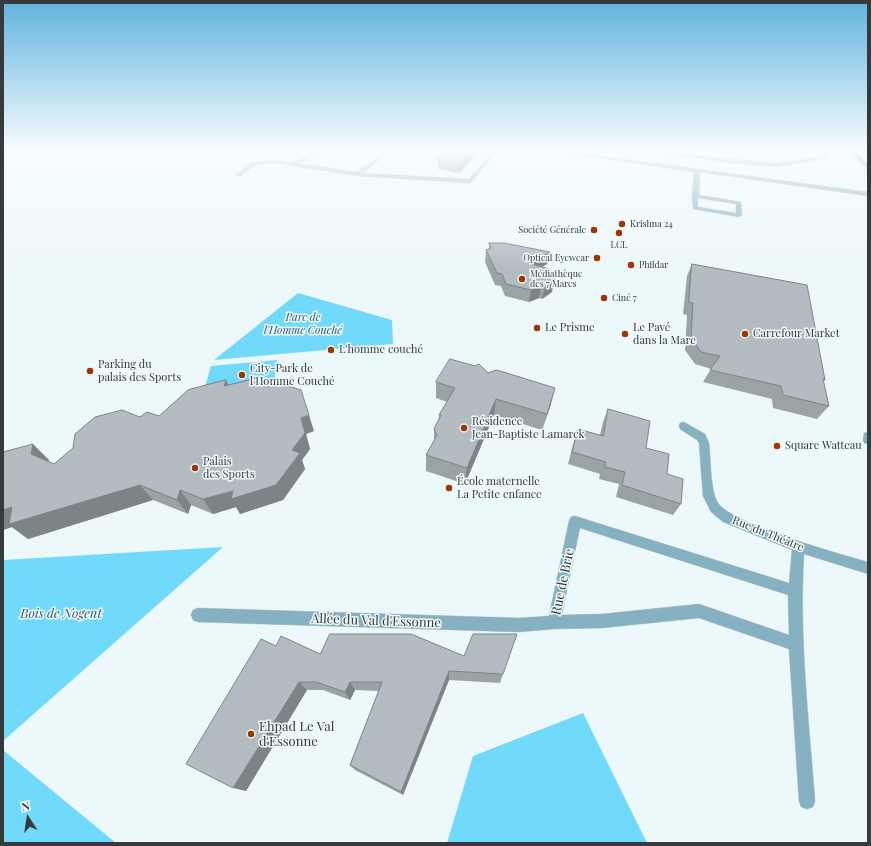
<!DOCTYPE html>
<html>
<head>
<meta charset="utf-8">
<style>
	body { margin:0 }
	#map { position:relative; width:871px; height:846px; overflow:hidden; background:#edf8fb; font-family:"Playfair Display",serif }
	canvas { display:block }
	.frame { position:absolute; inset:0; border:4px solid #363a3b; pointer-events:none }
	.north { position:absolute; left:8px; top:798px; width:40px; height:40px; -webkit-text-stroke:3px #edf8fb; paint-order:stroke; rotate:348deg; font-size:11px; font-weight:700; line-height:16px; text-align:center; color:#363a3b }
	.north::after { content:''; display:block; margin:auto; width:14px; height:18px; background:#363a3b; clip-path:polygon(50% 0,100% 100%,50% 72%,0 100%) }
</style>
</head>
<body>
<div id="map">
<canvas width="871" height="846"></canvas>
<div class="frame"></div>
<div class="north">N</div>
</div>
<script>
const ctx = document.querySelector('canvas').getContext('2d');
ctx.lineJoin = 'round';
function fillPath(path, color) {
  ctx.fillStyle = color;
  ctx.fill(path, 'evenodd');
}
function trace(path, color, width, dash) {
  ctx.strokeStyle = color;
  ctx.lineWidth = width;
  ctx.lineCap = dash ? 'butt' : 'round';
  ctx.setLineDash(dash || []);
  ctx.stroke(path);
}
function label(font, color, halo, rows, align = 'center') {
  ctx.font = font + ' "Playfair Display",serif';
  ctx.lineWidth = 3;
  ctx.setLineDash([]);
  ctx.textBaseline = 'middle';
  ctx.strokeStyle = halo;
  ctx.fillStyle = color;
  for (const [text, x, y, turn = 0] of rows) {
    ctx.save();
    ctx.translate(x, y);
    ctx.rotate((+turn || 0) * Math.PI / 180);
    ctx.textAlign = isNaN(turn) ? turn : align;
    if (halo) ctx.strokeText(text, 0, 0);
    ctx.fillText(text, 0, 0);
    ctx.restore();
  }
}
fillPath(new Path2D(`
	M 298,293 L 392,320 L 393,344 L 214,360 Z
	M 277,360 L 274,384 L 204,390 L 211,366 Z
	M 223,547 L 3,741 L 3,560 Z
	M 583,713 L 647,843 L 447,843 L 473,756 Z
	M 3,750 L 116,843 L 3,843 Z`), '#71dafa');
const street = new Path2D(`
	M 316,151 L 321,151 L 302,162 L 296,163 L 357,172 L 385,151 L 390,151 L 363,173 L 469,179 L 491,154 L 476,152 L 474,151 L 498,151 L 470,183 L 358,176 L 272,163 L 256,165 L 240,176 L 235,175 L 252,163 L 272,159 L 288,162 L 299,160 Z
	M 555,151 L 565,151 L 868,192 L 868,196 L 700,172 L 699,195 L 741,202 L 742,215 L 739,217 L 693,209 L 692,196 L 694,172 L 557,152 ZM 698,198 L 736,204 L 736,213 L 698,207 Z
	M 651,151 L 777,163 L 824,156 L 826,151 L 830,151 L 828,158 L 777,167 L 730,163 L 653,152 Z
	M 684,422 L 705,434 L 709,443 C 711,459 710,490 718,503 C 732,524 840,554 868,562 L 868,574 L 804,554 C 799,637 809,719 815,801 L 813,807 L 807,809 L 801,807 L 799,801 L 789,649 L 699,618 L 602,628 L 554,629 L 519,632 L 198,622 L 193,620 L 191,615 L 193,610 L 198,608 L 519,618 L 549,616 L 569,521 L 571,517 L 575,516 L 789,583 L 792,550 L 723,522 L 711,512 L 703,496 L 699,443 L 697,440 L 680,429 L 679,426 L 680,423 ZM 580,528 L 788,595 L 789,635 L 699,604 L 602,614 L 562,615 Z
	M 868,432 L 868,444 L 864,443 L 863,440 L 864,433 Z`);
const secondary = new Path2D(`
	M 852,151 L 856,151 L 868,165 L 868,170 L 855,157 Z`);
trace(street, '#c8d2d5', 1);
trace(secondary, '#c8d2d5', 1);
fillPath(street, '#86b1c0');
fillPath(secondary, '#4a8fa4');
fillPath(new Path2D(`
	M 477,154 L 459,173 L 438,169 L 438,159 Z
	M 489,243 L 550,252 L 547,264 L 542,267 L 552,292 L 542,299 L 539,298 L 529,302 L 505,296 L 501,286 L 495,285 L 485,262 L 486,250 L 489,249 Z
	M 692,264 L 825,380 L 823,382 L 829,406 L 817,419 L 773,408 L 772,399 L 703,382 L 711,369 L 695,364 L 685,350 L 687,315 L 683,314 L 687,276 Z
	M 488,373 L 551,404 L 542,430 L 494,415 L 465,484 L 426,471 L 426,455 L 434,440 L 434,429 L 439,419 L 439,415 L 447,402 L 436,398 L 436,382 Z
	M 228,385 L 314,431 L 306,434 L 310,449 L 302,460 L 305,469 L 283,500 L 240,514 L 236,507 L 213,514 L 191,505 L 188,514 L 153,500 L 28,539 L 12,527 L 3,530 L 3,452 L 49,460 L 49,462 L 54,464 L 140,417 L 159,416 Z
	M 608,409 L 646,448 L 667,474 L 681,504 L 673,515 L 616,497 L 619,484 L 599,479 L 600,474 L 568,464 L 574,441 L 578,429 L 600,435 L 603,422 Z
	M 276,646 L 320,654 L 503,674 L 500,683 L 449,680 L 403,795 L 355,770 L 350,765 L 379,691 L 355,690 L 350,700 L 323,690 L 307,690 L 246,791 Z`), '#9aa3a6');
fillPath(new Path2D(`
	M 470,151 L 477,151 L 477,154 L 459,173 L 459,162 Z
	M 550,252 L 547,264 L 527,275 L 529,263 Z
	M 555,279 L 552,292 L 542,299 L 545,287 Z
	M 541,286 L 539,298 L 529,302 L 531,290 Z
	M 226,380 L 234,397 L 224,386 Z
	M 555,388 L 551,404 L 542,430 L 547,414 Z
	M 496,399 L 494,415 L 465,484 L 467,468 Z
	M 309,415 L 314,431 L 306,434 L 310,449 L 302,460 L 305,469 L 283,500 L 240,514 L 236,507 L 213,514 L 203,499 L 292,450 L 301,418 Z
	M 33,444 L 49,460 L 48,469 L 31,454 Z
	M 140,485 L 153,500 L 28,539 L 12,527 L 3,530 L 3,510 L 12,507 Z
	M 180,490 L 191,505 L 188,514 L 177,500 Z
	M 449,671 L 449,680 L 403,795 L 401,792 Z
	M 299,682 L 307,690 L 246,791 L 233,788 Z
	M 350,682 L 355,690 L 350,700 L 345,692 Z`), '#7d8487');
const building = new Path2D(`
	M 447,151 L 470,151 L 459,162 L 438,159 Z
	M 489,243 L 504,243 L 550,252 L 529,263 L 549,269 L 555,279 L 545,287 L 541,286 L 531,290 L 506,284 L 502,274 L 497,273 L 486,250 L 491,248 Z
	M 692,264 L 807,285 L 825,380 L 823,379 L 829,406 L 783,395 L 781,386 L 710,370 L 720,356 L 701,352 L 691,337 L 693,303 L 689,302 Z
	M 450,359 L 475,366 L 479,364 L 488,373 L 497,370 L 555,388 L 547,414 L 496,399 L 467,468 L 426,455 L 437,435 L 434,429 L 441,415 L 439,415 L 455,388 L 436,382 Z
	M 226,380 L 224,386 L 249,380 L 269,387 L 270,380 L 301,390 L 309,415 L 301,418 L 305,433 L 292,450 L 300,453 L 276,485 L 231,499 L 233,491 L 203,499 L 180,490 L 177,500 L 140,485 L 9,524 L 12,507 L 3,510 L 3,452 L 33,444 L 31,454 L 54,464 L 73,448 L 75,434 L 95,417 L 122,410 L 140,417 L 147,412 L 159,416 L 188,390 Z
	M 608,409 L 650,421 L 646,448 L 669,454 L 667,474 L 683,479 L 681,504 L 622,485 L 625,472 L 605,467 L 606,462 L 572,452 L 578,429 L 603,436 Z
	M 330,634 L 411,634 L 464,656 L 473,634 L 517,634 L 503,674 L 449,671 L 401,792 L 350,765 L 382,682 L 350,682 L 345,692 L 316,682 L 299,682 L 233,788 L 186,764 L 261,639 L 276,646 L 281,636 L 320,654 Z`);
fillPath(building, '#b3bdc1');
trace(building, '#7d8487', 1);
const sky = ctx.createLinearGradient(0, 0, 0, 269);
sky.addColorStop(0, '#61b2de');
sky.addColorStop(0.56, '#f7fcfd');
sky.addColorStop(1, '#f7fcfd00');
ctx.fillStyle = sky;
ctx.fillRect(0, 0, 871, 269);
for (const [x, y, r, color] of [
	[622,224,4,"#9b3605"],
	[594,230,4,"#9b3605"],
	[619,233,4,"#9b3605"],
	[597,258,4,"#9b3605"],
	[631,265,4,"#9b3605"],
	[522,279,4,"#9b3605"],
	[604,298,4,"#9b3605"],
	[537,328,4,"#9b3605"],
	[625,334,4,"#9b3605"],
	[745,334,4,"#9b3605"],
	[331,350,4,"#9b3605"],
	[90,371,4,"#9b3605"],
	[242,375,4,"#9b3605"],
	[464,428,4,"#9b3605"],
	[777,446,4,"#9b3605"],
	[195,468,4,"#9b3605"],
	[449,488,4,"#9b3605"],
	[251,734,4,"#9b3605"]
]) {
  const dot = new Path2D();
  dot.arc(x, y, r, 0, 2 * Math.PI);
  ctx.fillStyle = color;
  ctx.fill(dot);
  trace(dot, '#edf8fb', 1.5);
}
label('9px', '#363a3b', '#edf8fb', [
	["Krishna 24",630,224],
	["Société Générale",586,230,"right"],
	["LCL",619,245,"center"],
	["Optical Eyewear",589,258,"right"],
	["Phildar",639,265],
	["Médiathèque",530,274],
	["des 7 Mares",530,284],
	["Ciné 7",612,298]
], 'left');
label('italic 11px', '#2b5b6a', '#edf8fb', [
	["Parc de",303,318],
	["l'Homme Couché",303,331]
]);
label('11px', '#363a3b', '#edf8fb', [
	["Le Prisme",545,328],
	["Le Pavé",633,328],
	["dans la Mare",633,341],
	["Carrefour Market",753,334],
	["L'homme couché",339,350],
	["Parking du",98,365],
	["palais des Sports",98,378],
	["City-Park de",250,369],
	["l'Homme Couché",250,382],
	["Résidence",472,422],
	["Jean-Baptiste Lamarck",472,435],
	["Square Watteau",785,446],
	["Palais",203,462],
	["des Sports",203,475],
	["École maternelle",457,482],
	["La Petite enfance",457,495]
], 'left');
label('11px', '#363a3b', '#edf8fb', [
	["Rue du Théâtre",768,534,22]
]);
label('13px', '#363a3b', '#edf8fb', [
	["Rue de Brie",563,582,-78],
	["Allée du Val d'Essonne",376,621,2]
]);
label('italic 13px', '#2b5b6a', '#edf8fb', [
	["Bois de Nogent",61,614]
]);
label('13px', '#363a3b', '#edf8fb', [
	["Ehpad Le Val",259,727],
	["d'Essonne",259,742]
], 'left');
</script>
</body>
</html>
